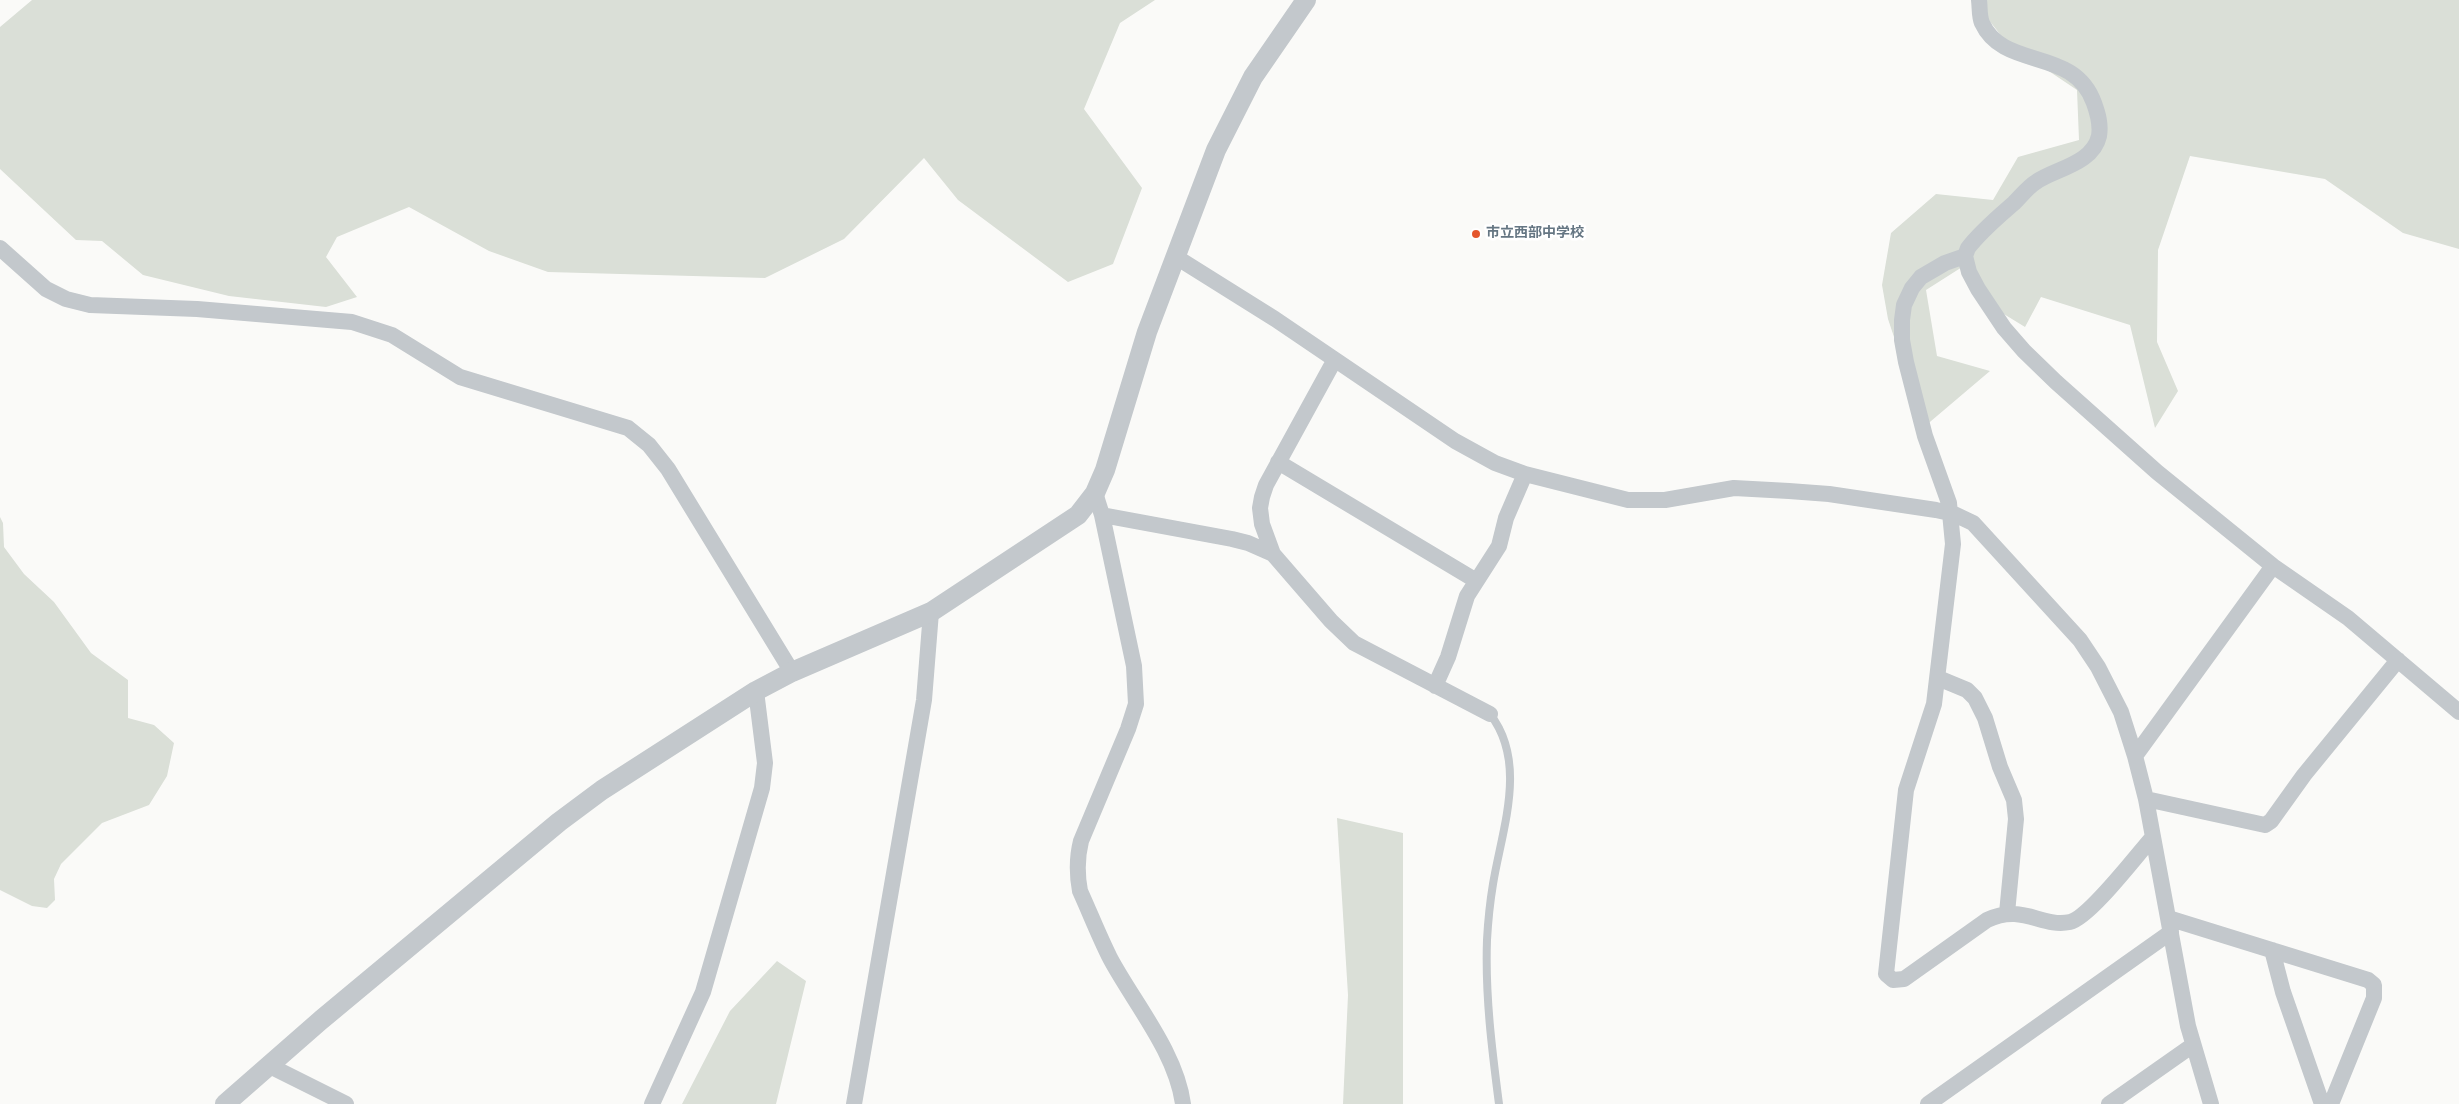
<!DOCTYPE html>
<html>
<head>
<meta charset="utf-8">
<style>
	body { margin:0 }
	canvas { display:block; background:#fafaf8 }
</style>
</head>
<body>
<canvas width="2459" height="1104"></canvas>
<script>
const ctx = document.querySelector('canvas').getContext('2d');
ctx.lineJoin = 'round';
function fillPath(path, color) {
  ctx.fillStyle = color;
  ctx.fill(path, 'evenodd');
}
function trace(path, color, width, dash) {
  ctx.strokeStyle = color;
  ctx.lineWidth = width;
  ctx.lineCap = dash ? 'butt' : 'round';
  ctx.setLineDash(dash || []);
  ctx.stroke(path);
}
function label(font, color, halo, rows, align = 'center') {
  ctx.font = font + ' "Nunito Sans","Noto Sans JP",sans-serif';
  ctx.lineWidth = 5;
  ctx.setLineDash([]);
  ctx.textBaseline = 'middle';
  ctx.strokeStyle = halo;
  ctx.fillStyle = color;
  for (const [text, x, y, turn = 0] of rows) {
    ctx.save();
    ctx.translate(x, y);
    ctx.rotate((+turn || 0) * Math.PI / 180);
    ctx.textAlign = isNaN(turn) ? turn : align;
    if (halo) ctx.strokeText(text, 0, 0);
    ctx.fillText(text, 0, 0);
    ctx.restore();
  }
}
fillPath(new Path2D(`
	M 32,0 L 1155,0 L 1120,23 L 1084,109 L 1142,188 L 1113,264 L 1068,282 L 958,200 L 924,158 L 844,239 L 765,278 L 548,272 L 489,251 L 409,207 L 337,237 L 326,257 L 357,297 L 326,307 L 229,296 L 143,275 L 102,241 L 76,240 L 0,169 L 0,27 Z
	M 1973,0 L 2459,0 L 2459,249 L 2403,233 L 2325,179 L 2190,156 L 2158,250 L 2157,342 L 2178,391 L 2155,428 L 2130,325 L 2041,297 L 2025,327 L 1994,308 L 1970,262 L 1926,290 L 1937,356 L 1990,371 L 1924,427 L 1888,319 L 1882,285 L 1891,233 L 1936,194 L 1993,200 L 2018,157 L 2079,140 L 2077,90 L 2007,43 Z
	M 0,517 L 3,523 L 4,547 L 24,574 L 54,602 L 91,653 L 128,680 L 128,718 L 154,725 L 174,743 L 167,776 L 149,805 L 102,823 L 61,864 L 54,879 L 55,900 L 47,908 L 32,906 L 0,890 Z
	M 1337,818 L 1403,833 L 1403,1104 L 1343,1104 L 1348,995 Z
	M 777,961 L 806,981 L 776,1104 L 682,1104 L 730,1011 Z`), '#dadfd7');
trace(new Path2D(`
	M 1490,714 C 1528,763 1502,829 1493,884 C 1490,902 1488,922 1487,940 C 1485,995 1492,1050 1499,1104`), '#c3c8cc', 8);
trace(new Path2D(`
	M 1979,0 C 1980,7 1979,16 1982,23 C 2004,71 2074,46 2094,103 C 2098,114 2101,124 2099,136 C 2093,164 2054,169 2036,182 C 2028,187 2021,196 2014,203 C 1998,217 1981,231 1968,248 L 1965,256 L 1969,272 L 1978,289 L 2004,328 L 2024,351 L 2056,382 L 2157,472 L 2273,566 L 2348,618 L 2459,712
	M 0,248 L 46,289 L 66,299 L 90,305 L 197,309 L 352,322 L 392,335 L 460,377 L 628,428 L 649,445 L 668,469 L 792,672
	M 1965,256 L 1945,263 L 1921,277 L 1912,288 L 1904,305 L 1902,320 L 1902,340 L 1906,362 L 1925,436 L 1949,503 L 1953,544 L 1934,704 L 1906,790 L 1886,974 L 1893,980 L 1904,979 L 1987,920 C 2023,903 2041,928 2070,922 C 2089,918 2137,855 2152,838
	M 1176,257 L 1275,319 L 1455,441 L 1495,463 L 1525,474 L 1628,500 L 1665,500 L 1734,488 L 1789,491 L 1829,494 L 1936,510 L 1954,514 L 1973,523 L 2080,640 L 2098,667 L 2121,712 L 2135,756 L 2146,799 L 2188,1026 L 2211,1104
	M 1334,361 L 1266,485 L 1262,497 L 1260,508 L 1262,524 L 1273,554 L 1331,621 L 1354,643 L 1490,714
	M 1278,462 L 1475,580
	M 1095,493 L 1102,515 L 1134,666 L 1136,704 L 1128,729 L 1081,841 C 1077,857 1077,875 1080,891 C 1090,913 1099,936 1110,958 C 1134,1003 1176,1052 1183,1104
	M 1102,515 L 1232,539 L 1248,543 L 1273,554
	M 1938,678 L 1967,690 L 1975,698 L 1985,718 L 2000,767 L 2014,800 L 2016,819 L 2007,913
	M 1435,686 L 1448,657 L 1467,596 L 1499,546 L 1506,518 L 1525,474
	M 2135,756 L 2273,566
	M 2146,799 L 2265,825 L 2271,821 L 2304,775 L 2398,660
	M 2168,918 L 2368,980 L 2374,985 L 2374,998 L 2331,1104
	M 2272,950 L 2283,992 L 2322,1104
	M 268,1065 L 346,1104
	M 652,1104 L 703,992 L 762,788 L 765,763 L 756,691
	M 854,1104 L 924,700 L 931,612
	M 1928,1104 L 2171,932
	M 2109,1104 L 2193,1045`), '#c3c8cc', 16);
trace(new Path2D(`
	M 225,1104 L 321,1020 L 559,822 L 602,790 L 756,691 L 792,672 L 931,612 L 1078,515 L 1095,493 L 1105,470 L 1147,332 L 1216,150 L 1253,77 L 1306,0`), '#c3c8cc', 20);
for (const [x, y, r, color] of [
	[1476,234,5,"#e4572e"]
]) {
  const dot = new Path2D();
  dot.arc(x, y, r, 0, 2 * Math.PI);
  ctx.fillStyle = color;
  ctx.fill(dot);
  trace(dot, '#fff', 2);
}
label('bold 14px', '#657683', '#fff', [
	["市立西部中学校",1486,234]
], 'left');
</script>
</body>
</html>
